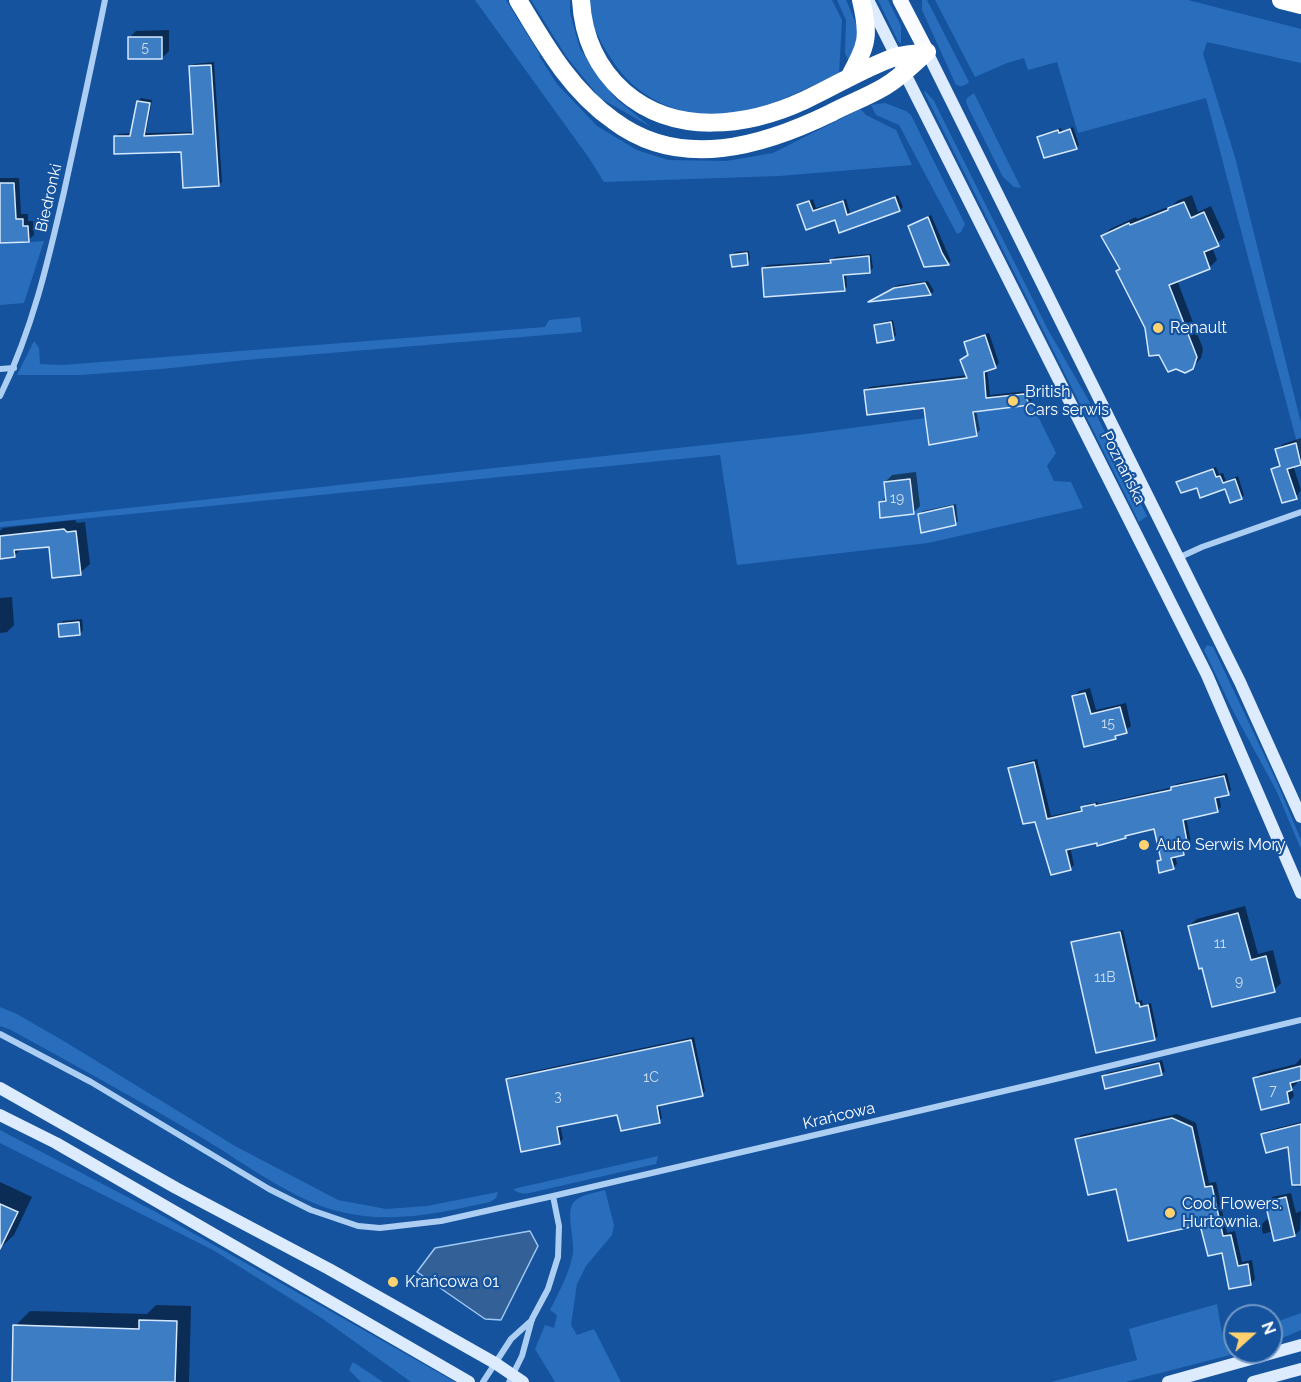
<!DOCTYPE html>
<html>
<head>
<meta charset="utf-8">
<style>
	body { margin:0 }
	#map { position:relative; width:1301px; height:1382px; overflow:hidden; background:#15539e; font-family:Raleway,sans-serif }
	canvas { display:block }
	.north { position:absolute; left:1223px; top:1304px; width:60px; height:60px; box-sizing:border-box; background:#15539e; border:2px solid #7398c5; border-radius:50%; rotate:69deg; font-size:16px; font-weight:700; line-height:24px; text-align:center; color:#fff }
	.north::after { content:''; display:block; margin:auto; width:21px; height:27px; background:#ffd26f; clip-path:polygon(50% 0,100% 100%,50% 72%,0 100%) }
</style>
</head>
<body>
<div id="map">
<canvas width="1301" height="1382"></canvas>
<div class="north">N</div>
</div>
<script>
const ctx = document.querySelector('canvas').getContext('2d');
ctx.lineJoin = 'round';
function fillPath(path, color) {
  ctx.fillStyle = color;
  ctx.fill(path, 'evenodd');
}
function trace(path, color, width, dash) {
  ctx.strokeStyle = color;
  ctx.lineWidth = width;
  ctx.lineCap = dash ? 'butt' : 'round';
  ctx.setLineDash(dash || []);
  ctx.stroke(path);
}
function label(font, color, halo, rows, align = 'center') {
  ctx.font = font + ' Raleway,sans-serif';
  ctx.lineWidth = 4.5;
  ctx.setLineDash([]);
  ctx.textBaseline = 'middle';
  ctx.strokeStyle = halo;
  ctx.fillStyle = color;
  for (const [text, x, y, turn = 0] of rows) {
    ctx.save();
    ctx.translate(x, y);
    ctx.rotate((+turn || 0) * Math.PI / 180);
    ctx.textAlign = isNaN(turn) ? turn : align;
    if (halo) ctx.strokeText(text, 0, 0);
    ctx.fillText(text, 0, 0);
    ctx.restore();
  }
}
fillPath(new Path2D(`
	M 475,0 L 506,0 L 540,55 L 539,56 L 557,84 L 597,126 L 637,150 L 668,160 L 726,161 L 773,153 L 860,109 L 866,115 L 896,130 L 912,165 L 779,176 L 604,182 L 589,158 Z
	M 531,0 L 570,0 L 570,13 L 580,49 L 616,99 L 651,127 L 600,98 L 566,56 Z
	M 589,0 L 832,0 L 842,20 L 839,74 C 813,85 788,98 762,107 C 709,124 651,113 617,67 C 603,47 589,24 589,0 Z
	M 837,0 L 846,0 L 857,26 L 860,25 L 850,64 L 845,53 L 846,20 Z
	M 878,0 L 888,0 L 901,26 L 901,44 L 898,41 Z
	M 922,0 L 927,0 L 969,82 C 965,86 961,87 956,85 L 922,10 Z
	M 935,0 L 1188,0 L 1301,29 L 1301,63 L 1207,42 L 1203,54 L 1235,157 L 1301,423 L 1301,458 L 1206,98 L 1078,133 L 1057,62 L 1028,70 L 1024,58 L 1007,63 L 975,77 Z
	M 925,91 L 934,101 L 1047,328 L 1093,408 L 1147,516 L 1139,522 L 924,92 Z
	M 974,93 L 1021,188 L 1014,187 L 1003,177 L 969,109 L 966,102 L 967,98 Z
	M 885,103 L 906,111 L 911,115 L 965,224 L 961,232 L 957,234 L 899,125 L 876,115 L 871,105 Z
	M 44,241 L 24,303 L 0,305 L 0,244 Z
	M 580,317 L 582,332 L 246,360 L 162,369 L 81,375 L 17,375 L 34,341 L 39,348 L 40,364 L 63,365 L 545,327 L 549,320 Z
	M 1032,404 L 1056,453 L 1047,466 L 1054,481 L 1071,482 L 1083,508 L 928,543 L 737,565 L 720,455 L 0,527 L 0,522 L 806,434 Z
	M 1207,645 L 1213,647 L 1276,780 L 1301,840 L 1301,849 L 1276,790 L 1232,709 L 1204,650 Z
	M 0,1007 L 17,1014 L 67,1043 L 235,1146 L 338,1200 L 386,1209 L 427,1206 L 498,1192 L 496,1198 L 490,1202 C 441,1213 391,1224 341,1212 C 296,1202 244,1163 204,1139 C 140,1101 75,1065 9,1029 L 0,1026 Z
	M 0,1130 L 154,1211 L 455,1382 L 411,1382 L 323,1319 L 213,1250 L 0,1143 Z
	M 658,1156 L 656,1164 L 534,1192 C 526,1194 520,1195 513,1189 Z
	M 605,1190 L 614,1225 L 612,1235 L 586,1266 L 577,1284 L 571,1325 L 577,1335 L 594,1329 L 621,1382 L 555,1382 L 535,1349 L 545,1325 L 554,1328 L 557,1315 L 550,1310 C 559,1292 570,1272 573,1253 C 575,1239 565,1211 574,1202 C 581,1194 595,1193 605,1190 Z
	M 1217,1304 L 1223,1339 L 1235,1336 L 1235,1352 L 1242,1352 L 1125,1382 L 1051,1382 L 1137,1360 L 1129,1329 Z
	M 1301,1313 L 1301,1330 L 1271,1343 L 1271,1324 Z
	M 353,1362 L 383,1382 L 361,1382 L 349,1370 Z`), '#286ebc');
const water = new Path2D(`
	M 530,1231 L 538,1246 L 501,1320 L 485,1319 L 417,1272 L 435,1248 Z`);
fillPath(water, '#336096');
trace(water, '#9fc9f6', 1.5);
fillPath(new Path2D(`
	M 169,30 L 169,51 L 162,58 L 129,38 L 136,31 Z
	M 214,62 L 222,182 L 218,185 L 183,151 L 115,137 L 118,134 L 132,133 L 138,101 L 141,98 L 152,100 L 146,133 L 194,132 L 190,67 L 194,64 Z
	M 1073,127 L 1079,145 L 1076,148 L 1039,137 L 1042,134 L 1061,128 L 1062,131 Z
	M 0,178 L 19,178 L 21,214 L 28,214 L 28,221 L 33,221 L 34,235 L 28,240 L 0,242 Z
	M 898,195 L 903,207 L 900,210 L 840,231 L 836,218 L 806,228 L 799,206 L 813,199 L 816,208 L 846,199 L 850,213 Z
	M 1192,195 L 1198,212 L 1211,206 L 1225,237 L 1212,247 L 1217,260 L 1210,267 L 1177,280 L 1203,349 L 1201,358 L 1189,371 L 1147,328 L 1121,268 L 1103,236 L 1110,229 L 1136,217 L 1137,219 L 1173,205 L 1177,201 Z
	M 931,215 L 951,261 L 948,264 L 910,226 Z
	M 749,251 L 750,260 L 747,264 L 732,256 L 735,252 Z
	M 871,254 L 873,268 L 870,271 L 846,273 L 847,287 L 844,290 L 764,269 L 767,265 L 831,261 L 835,257 Z
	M 928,281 L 934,291 L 931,294 L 872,300 L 898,285 Z
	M 893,320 L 896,335 L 893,338 L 876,326 L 879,323 Z
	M 989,333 L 999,363 L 995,367 L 987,369 L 990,395 L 1028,391 L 1032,400 L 1029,403 L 976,410 L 980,430 L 976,434 L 925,406 L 865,391 L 869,387 L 968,375 L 969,354 L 965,343 L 969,339 Z
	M 1301,438 L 1301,463 L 1293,465 L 1301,490 L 1296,497 L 1273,469 L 1281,463 L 1277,449 L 1283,444 Z
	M 1216,467 L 1219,474 L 1223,473 L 1226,481 L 1238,476 L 1244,495 L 1241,498 L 1226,487 L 1198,486 L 1178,482 L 1181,479 Z
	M 916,472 L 920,506 L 913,513 L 880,503 L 887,496 L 885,482 L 892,475 Z
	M 956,504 L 958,521 L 955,524 L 920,514 L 923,511 Z
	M 75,520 L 77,523 L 85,522 L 90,564 L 80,573 L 50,545 L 22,548 L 14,556 L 0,558 L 0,531 L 3,528 Z
	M 12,597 L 14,625 L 7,632 L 0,633 L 0,598 Z
	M 82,619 L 83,630 L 80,634 L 59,625 L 63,621 Z
	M 1090,688 L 1096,710 L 1126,703 L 1131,726 L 1115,738 L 1085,745 L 1074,696 L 1079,691 Z
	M 1037,759 L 1051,816 L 1083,809 L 1087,804 L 1098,802 L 1098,804 L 1173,787 L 1176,784 L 1227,773 L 1231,790 L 1228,793 L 1219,795 L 1221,807 L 1218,810 L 1186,817 L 1191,842 L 1186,846 L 1187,850 L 1184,854 L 1175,856 L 1177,864 L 1173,868 L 1158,861 L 1162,857 L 1155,827 L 1128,834 L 1125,837 L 1070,847 L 1074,865 L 1070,869 L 1036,820 L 1010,768 L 1014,765 Z
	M 1245,906 L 1258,954 L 1273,950 L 1281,983 L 1274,990 L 1203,966 L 1189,926 L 1197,919 Z
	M 1123,930 L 1139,1001 L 1142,1000 L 1143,1005 L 1151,1003 L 1158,1036 L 1155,1039 L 1073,943 L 1076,940 Z
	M 694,1037 L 705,1091 L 702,1094 L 659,1104 L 662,1118 L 659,1121 L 619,1113 L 560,1125 L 563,1139 L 560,1142 L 508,1079 L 511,1076 Z
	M 1301,1058 L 1301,1079 L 1296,1080 L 1297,1083 L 1292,1088 L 1294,1096 L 1289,1101 L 1254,1078 L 1260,1073 L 1296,1064 Z
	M 1162,1060 L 1165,1071 L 1162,1074 L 1106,1087 L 1104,1077 L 1107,1073 Z
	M 1177,1114 L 1196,1123 L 1209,1183 L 1216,1182 L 1227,1233 L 1235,1231 L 1242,1262 L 1252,1260 L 1255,1279 L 1251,1284 L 1201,1223 L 1117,1187 L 1076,1140 L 1081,1135 Z
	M 1301,1122 L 1301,1186 L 1297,1187 L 1292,1166 L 1290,1145 L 1263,1134 L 1266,1131 Z
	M 0,1182 L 32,1197 L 14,1235 L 0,1248 Z
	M 1291,1193 L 1296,1213 L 1301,1211 L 1300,1230 L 1295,1235 L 1273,1231 L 1263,1234 L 1261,1225 L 1266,1220 L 1270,1219 L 1267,1203 L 1272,1197 Z
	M 156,1305 L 191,1306 L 189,1382 L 13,1382 L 15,1326 L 30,1311 L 147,1314 Z`), '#0007');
const building = new Path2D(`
	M 128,37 L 162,37 L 162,59 L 128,59 Z
	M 211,65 L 219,186 L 183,188 L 181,152 L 114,154 L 114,136 L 130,136 L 137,101 L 150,103 L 144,136 L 193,134 L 189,66 Z
	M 1070,129 L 1077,149 L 1044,158 L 1037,137 L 1058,130 L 1059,133 Z
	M 0,183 L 14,183 L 16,219 L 23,219 L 23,226 L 28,226 L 29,242 L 0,243 Z
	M 895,197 L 900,211 L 839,233 L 835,220 L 806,230 L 797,205 L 809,201 L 813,211 L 843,201 L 847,215 Z
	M 1184,202 L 1191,218 L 1204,212 L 1219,246 L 1204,252 L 1210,269 L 1169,285 L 1197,357 L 1193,369 L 1185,373 L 1176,369 L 1168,372 L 1159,355 L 1149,356 L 1145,328 L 1116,271 L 1120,269 L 1101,236 L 1129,223 L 1130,225 L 1168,210 L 1168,208 Z
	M 928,217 L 942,253 L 949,265 L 924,267 L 908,226 Z
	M 747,253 L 748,265 L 732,267 L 730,255 Z
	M 869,256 L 870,273 L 843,275 L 845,291 L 764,297 L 762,268 L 831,263 L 830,260 Z
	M 925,283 L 931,295 L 868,302 L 894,288 Z
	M 891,322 L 894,340 L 877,343 L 874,325 Z
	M 985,335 L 996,368 L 984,372 L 986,398 L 1024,394 L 1030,405 L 973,412 L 977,436 L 929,445 L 924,408 L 867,415 L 864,390 L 967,378 L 960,360 L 968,355 L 964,342 Z
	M 1296,443 L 1301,465 L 1287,469 L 1297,499 L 1282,503 L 1271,469 L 1280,466 L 1275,449 Z
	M 1213,469 L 1216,477 L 1220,476 L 1223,483 L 1235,479 L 1242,499 L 1230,503 L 1225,489 L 1200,498 L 1197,488 L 1181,493 L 1176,482 Z
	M 910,479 L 914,514 L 880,518 L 879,502 L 886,501 L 884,482 Z
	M 953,506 L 956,525 L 921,533 L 918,514 Z
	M 64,529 L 67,532 L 76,531 L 81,575 L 52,578 L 49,547 L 14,550 L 15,557 L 0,559 L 0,536 Z
	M 79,622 L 80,635 L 59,637 L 58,624 Z
	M 1085,693 L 1091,714 L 1120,707 L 1127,733 L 1115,736 L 1116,739 L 1084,747 L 1072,696 Z
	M 1034,762 L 1047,819 L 1082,811 L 1081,807 L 1095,804 L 1095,806 L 1171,790 L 1171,787 L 1224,776 L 1229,795 L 1215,798 L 1218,812 L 1183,820 L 1188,847 L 1183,848 L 1184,855 L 1171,858 L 1174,869 L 1159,873 L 1157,861 L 1161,860 L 1154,829 L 1125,836 L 1126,838 L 1097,846 L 1097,843 L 1066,850 L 1071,870 L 1051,875 L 1035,822 L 1023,824 L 1008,768 Z
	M 1238,913 L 1251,960 L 1266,956 L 1275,992 L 1212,1007 L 1202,968 L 1199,969 L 1188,926 Z
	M 1120,932 L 1136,1003 L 1139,1003 L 1140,1007 L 1148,1005 L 1155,1040 L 1096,1053 L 1071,942 Z
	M 691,1040 L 703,1096 L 657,1106 L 660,1123 L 621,1131 L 617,1115 L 557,1127 L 560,1144 L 521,1152 L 506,1079 Z
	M 1159,1063 L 1162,1075 L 1105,1089 L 1102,1076 Z
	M 1301,1066 L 1301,1080 L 1290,1083 L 1292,1090 L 1287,1092 L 1289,1103 L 1261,1110 L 1253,1078 Z
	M 1172,1118 L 1192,1127 L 1205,1187 L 1212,1186 L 1223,1236 L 1231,1235 L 1238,1266 L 1248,1264 L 1251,1285 L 1229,1289 L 1222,1253 L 1208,1256 L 1200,1225 L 1128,1241 L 1116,1189 L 1088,1195 L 1075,1139 Z
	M 1301,1124 L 1301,1185 L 1292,1185 L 1288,1147 L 1266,1153 L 1261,1134 Z
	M 1286,1197 L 1295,1236 L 1274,1241 L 1265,1202 Z
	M 0,1204 L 18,1212 L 0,1249 Z
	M 139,1320 L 177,1321 L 175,1382 L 12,1382 L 13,1325 L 139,1329 Z`);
fillPath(building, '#3d7dc4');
trace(building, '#d5e8fd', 1.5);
trace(new Path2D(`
	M 0,369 L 14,368
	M 0,396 C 32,331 48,262 64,192 C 78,128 92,64 105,0
	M 1178,558 L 1202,547 L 1301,512
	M 0,1034 L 91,1082 L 269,1189 L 311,1210 L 358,1226 L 380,1228 L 441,1221 L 553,1196 L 1047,1081 L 1301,1020
	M 483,1382 L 511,1339 L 532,1320
	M 509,1382 L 522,1356 L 532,1319 L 548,1289 L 558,1257 L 559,1226 L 553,1196`), '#accef3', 6);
trace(new Path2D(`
	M 868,0 L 1207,675 L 1301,893
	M 927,52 L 1240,682 L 1301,817
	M 0,1088 L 176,1188 L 329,1269 L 495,1363 L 523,1382
	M 0,1115 L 56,1143 L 469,1382
	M 1168,1382 L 1301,1345
	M 1253,1382 L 1301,1369`), '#dcebfd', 12);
trace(new Path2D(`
	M 900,0 L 927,52`), '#f9fbff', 15);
trace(new Path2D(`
	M 518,0 C 545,45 570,90 614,121 C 681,171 763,146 831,113 C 848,104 867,97 884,87 C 900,78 913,64 927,52
	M 581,0 C 583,36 597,68 624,92 C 675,136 747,127 805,100 C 835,86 864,68 895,57 C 905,54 916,54 927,52
	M 1281,0 L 1301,5
	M 849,78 C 867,44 870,38 861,0`), '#fff', 18);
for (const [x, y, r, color] of [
	[1158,328,6,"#ffd26f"],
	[1013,401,6,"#ffd26f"],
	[1144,845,6,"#ffd26f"],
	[1170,1213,6,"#ffd26f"],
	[393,1282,6,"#ffd26f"]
]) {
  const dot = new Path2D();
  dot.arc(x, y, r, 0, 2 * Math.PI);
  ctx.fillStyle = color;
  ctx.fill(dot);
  trace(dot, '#15539e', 2);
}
label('14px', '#cedef0', null, [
	["5",145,48],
	["19",897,499],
	["15",1108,724],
	["11",1220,944],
	["11B",1105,978],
	["9",1239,982],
	["1C",651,1078],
	["7",1273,1091],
	["3",558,1097]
]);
label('16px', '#fff', '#15539e', [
	["Biedronki",49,198,-77],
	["Poznańska",1123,468,63],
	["Krańcowa",839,1116,-13]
]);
label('16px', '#fff', '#15539e', [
	["Renault",1170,328],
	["British",1025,392],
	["Cars serwis",1025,410],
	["Auto Serwis Mory",1156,845],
	["Cool Flowers.",1182,1204],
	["Hurtownia.",1182,1222],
	["Krańcowa 01",405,1282]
], 'left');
</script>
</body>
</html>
